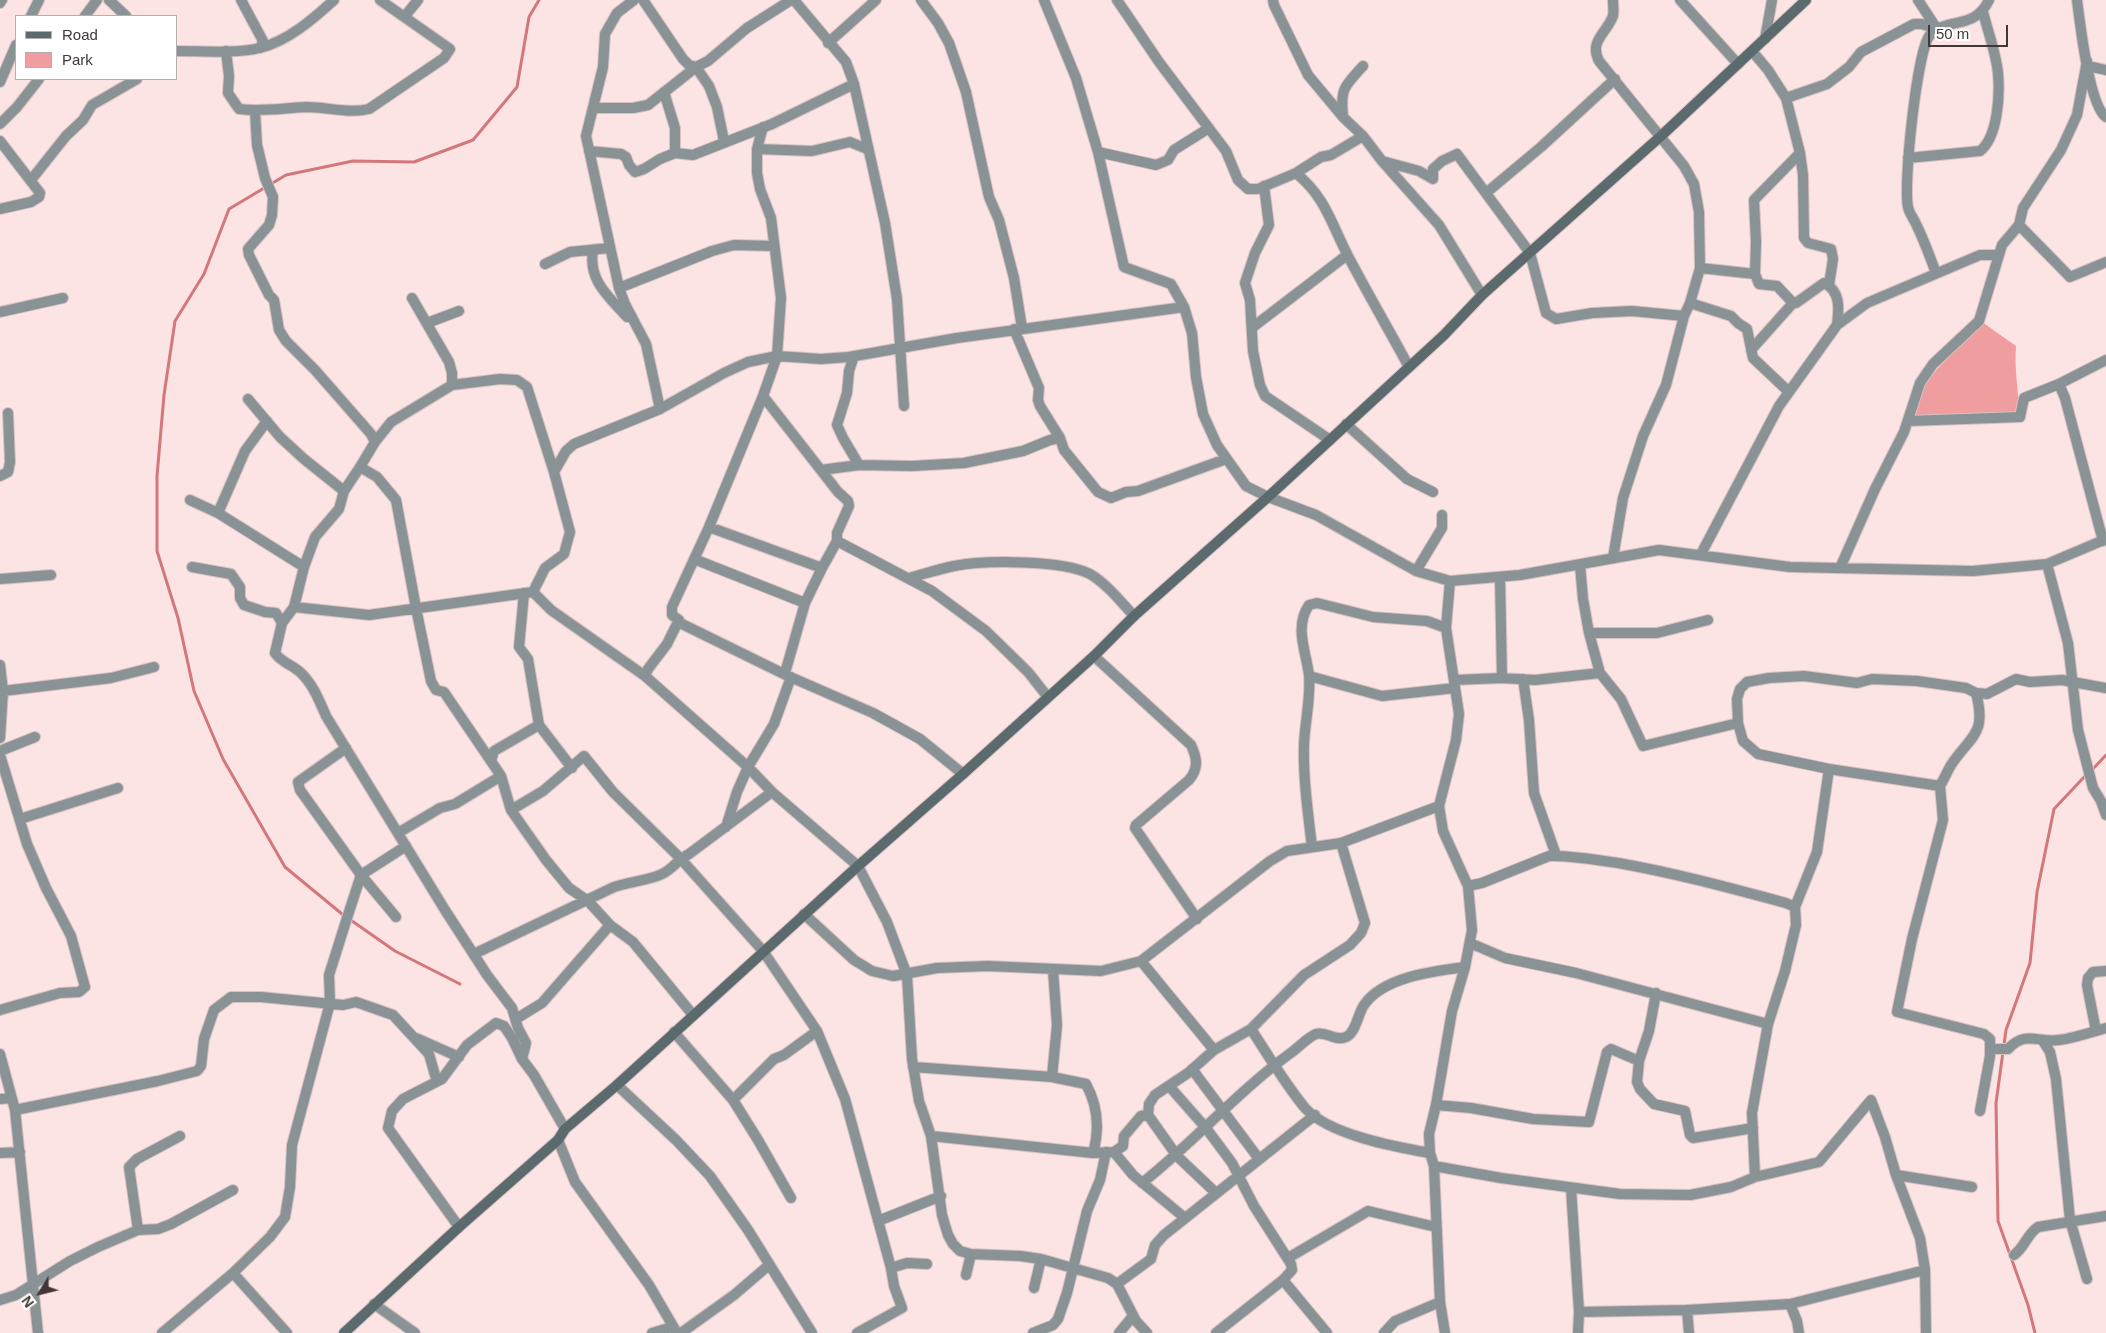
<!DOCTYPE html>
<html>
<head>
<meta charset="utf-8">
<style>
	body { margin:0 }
	#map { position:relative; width:2106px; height:1333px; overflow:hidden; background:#fde4e4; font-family:Arial,sans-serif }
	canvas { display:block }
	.legend { position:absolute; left:15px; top:15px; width:162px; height:65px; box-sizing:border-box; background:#fff; border:1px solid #b3afaf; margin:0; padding:6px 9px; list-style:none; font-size:15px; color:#413737 }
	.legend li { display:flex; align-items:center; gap:10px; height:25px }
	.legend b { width:25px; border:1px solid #b3afaf }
	.north { position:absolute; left:15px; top:1268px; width:50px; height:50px; -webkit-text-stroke:4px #fff; paint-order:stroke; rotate:234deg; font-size:14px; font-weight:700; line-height:20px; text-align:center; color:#413737 }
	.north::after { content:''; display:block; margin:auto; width:18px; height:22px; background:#413737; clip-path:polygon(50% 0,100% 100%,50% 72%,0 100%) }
	.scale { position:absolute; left:1928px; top:25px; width:80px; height:22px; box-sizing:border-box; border:2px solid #413737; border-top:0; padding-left:6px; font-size:15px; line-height:18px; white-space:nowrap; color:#413737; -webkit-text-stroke:4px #fff; paint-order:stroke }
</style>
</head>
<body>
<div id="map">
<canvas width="2106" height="1333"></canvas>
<ul class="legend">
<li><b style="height:6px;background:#5b6a6d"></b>Road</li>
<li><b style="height:14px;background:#f09d9f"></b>Park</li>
</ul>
<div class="north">N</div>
<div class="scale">50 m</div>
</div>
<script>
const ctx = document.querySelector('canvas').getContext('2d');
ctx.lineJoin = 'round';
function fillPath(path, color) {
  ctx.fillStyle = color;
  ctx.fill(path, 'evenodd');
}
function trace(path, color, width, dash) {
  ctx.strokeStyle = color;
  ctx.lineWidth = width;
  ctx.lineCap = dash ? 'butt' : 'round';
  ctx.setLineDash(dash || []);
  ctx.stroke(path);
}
fillPath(new Path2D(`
	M 1982,322 L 2016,346 C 2014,370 2019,392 2019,416 L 1913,417 L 1924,384 L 1948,357 Z`), '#f09d9f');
trace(new Path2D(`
	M 2091,771 L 2106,755
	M 460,984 L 395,951 L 342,914 L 285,867 L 223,759 L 194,691 L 178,618 L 157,551 L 157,476 L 164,395 L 175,321 L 204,274 L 229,209 L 286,175 L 353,161 L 414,162 L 473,140 L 517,87 L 529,17 L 539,0
	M 2035,1333 L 2028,1305 L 1998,1221 L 1996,1103 L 2006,1030 L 2030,963 L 2037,892 L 2054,809 L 2086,775`), '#d3777a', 3);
const minor = new Path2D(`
	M 109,0 L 126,16
	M 241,0 L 263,41 L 260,48
	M 634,0 L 617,13 L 605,34 L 603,67 L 586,136 L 619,288 L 625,304 L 646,344 L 660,409
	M 643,0 L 683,59 L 689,65 L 696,67 L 709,86 L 717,107 L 724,141
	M 794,0 L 846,62 L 854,84 L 885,223 L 897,299 L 904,406
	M 921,0 L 938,23 L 949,43 L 966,92 L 989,197 L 999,220 L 1014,278 L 1022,328
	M 1044,0 L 1076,78 L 1098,152 L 1124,267 L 1171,284 L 1184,307 L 1192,333 L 1196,377 L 1203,414 L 1217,445 L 1246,486 L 1268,497 L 1316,515 L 1416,571 L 1450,581 L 1520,575 L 1659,550 L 1790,567 L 1973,571 L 2047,564 L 2106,539
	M 1117,0 L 1159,62 L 1226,151 L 1238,180 L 1248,189 L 1258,189 L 1296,173 L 1321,157 L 1331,155 L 1363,136
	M 1273,0 L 1274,5 L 1308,75 L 1343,117 L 1363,136 L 1382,161 L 1439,225 L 1482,295
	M 1613,0 C 1613,5 1614,12 1613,16 C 1606,34 1589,41 1599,61 L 1684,166 L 1694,184 L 1699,212 L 1700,268 L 1690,303 L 1684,316 L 1666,385 L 1643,436 L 1623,498 L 1613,558
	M 1680,0 L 1738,64
	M 1918,0 L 1937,29
	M 2077,0 C 2080,23 2089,105 2106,117
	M 0,3 L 2,0
	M 31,16 L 39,0
	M 85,16 L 97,0
	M 405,16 L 418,0
	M 1765,39 L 1772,0
	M 828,43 L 876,0
	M 176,51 C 203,51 234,54 260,48 C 288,41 313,19 334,0
	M 226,51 L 229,76 L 228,93 L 239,109 C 262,112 283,108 306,107 C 327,107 349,114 369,109 L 444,58 L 450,49 L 380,0
	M 1752,51 L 1768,70 L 1786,98 L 1800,153 L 1803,175 L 1804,238 L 1808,243 L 1831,249 L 1833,259 L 1829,285
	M 2088,66 L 2106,70
	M 0,82 L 16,45
	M 664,92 L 675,128 L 675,153
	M 1786,98 L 1827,84 L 1849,67 L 1861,52 L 1914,24 L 1922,24 L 1937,29
	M 593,108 L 633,108 L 648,105 L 696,67 L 708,61 L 747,28 L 791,0
	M 255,111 L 257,145 L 265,178 L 273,197 L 272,215 L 269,225 L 248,249 L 249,255 L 269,295 L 274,300 L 279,330 L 286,341 L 315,370 L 371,434 L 375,442
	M 1343,116 C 1340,88 1345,86 1363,66
	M 0,124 L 17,107 L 39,79
	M 763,127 L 757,149 L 757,173 L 760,189 L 771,218 L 781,298 L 777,356 L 763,396 L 709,527 L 672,607 L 672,615 L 679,620 L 680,623 L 788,676 L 873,713 L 920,739 L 963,774
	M 0,141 L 40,193 L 39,197 L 31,202 L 0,209
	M 757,149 L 812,151 L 850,142 L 867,149
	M 589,151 L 621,154 L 626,157 L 629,165 L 635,172 L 644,169 L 660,159 L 675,153 L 693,155 L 772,124 L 854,84
	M 1098,152 L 1156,165 L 1168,160 L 1174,150 L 1209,128
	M 1908,158 L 1980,151 C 1998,137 2000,95 1998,73 C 1996,53 1988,32 1983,12
	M 1382,161 L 1419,171 L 1433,179 L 1433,169 L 1442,161 L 1457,154 L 1530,253 L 1546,313 L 1556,319 L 1592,313 L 1632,311 L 1684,316
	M 1296,173 C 1326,198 1331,223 1348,256 C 1368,294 1389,330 1409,367
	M 31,180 L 66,136 L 83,120 L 92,105 L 137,79
	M 1264,186 L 1269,225 L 1255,253 L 1245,283 L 1250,300 L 1253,351 L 1260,385 L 1265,396 L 1330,440
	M 1486,193 L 1541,147 L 1615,79
	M 2019,225 L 2070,277 L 2106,262
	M 593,251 C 588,280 608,296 627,317
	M 545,264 L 570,252 L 609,248
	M 1700,268 L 1755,274 L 1759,284 L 1777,286 L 1793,303
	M 1936,273 C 1930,257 1924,240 1916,224 C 1914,219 1909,213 1908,207 C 1903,185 1917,49 1930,35 C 1948,16 1974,31 1989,0
	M 1755,274 L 1756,242 L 1754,200 L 1800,153
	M 619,288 L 712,251 L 734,245 L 774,246
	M 412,298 L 449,362 L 452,373 L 452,385
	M 1690,303 L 1731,316 L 1738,323 L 1747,329 L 1753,358 L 1789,392
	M 0,312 L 63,298
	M 427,323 L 459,311
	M 1253,327 L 1347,255
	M 1014,329 L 1039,388 L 1038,400 L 1040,406 L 1060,438 L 1064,450 L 1098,492 L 1111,498 L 1126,492 L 1138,491 L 1226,459
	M 1751,350 L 1793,303 L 1796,303 L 1824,283 C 1841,291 1839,309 1837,325
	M 854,356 L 849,371 L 847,393 L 837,425 L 843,438 L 859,465
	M 2059,384 L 2065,398 L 2103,541
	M 763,396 L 838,492 L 848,501 L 849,506 L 837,533 L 837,541 L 822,568 L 805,603 L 785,673
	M 248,399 L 280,437 L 304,459 L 344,491
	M 1908,421 L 2020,417 L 2024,398 L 2059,384 L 2106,360
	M 1346,424 L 1407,479 L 1433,492
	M 360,467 L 344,491 L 339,509 L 315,537 L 304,567 L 294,607 L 282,623 L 275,653 C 282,663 291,664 300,672 C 313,684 319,700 326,716 L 445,910 L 487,975 L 512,1008 L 518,1028 L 526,1043 L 522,1059
	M 821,470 L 859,465 L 912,466 L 964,463 L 1023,451 L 1050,440 L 1060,438
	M 554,472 L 566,451 L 574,444 L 660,409 L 724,373 L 748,362 L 777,356 L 821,359 L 849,357 L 957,338 L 1184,307
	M 0,476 L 8,472 L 10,462 L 8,413
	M 190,500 L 218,513 L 304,567
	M 218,513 L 245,451 L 267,421
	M 709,527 L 822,568
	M 837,541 L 932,591 L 986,631 L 1028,672 L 1047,696
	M 1701,554 L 1779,406 L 1837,325 L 1867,303 L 1980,255 L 1998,255
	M 694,559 L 805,603
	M 2047,564 L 2068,643 L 2078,730 L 2093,788 L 2101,801 L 2106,815
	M 1580,565 L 1583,599 L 1589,633 L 1600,673 L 1621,699 L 1643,746 L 1738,723
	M 192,567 L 231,574 L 240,587 L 240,598 L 244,605 L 265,612 L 276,613 L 282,623
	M 1840,568 L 1875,489 L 1904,432 L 1920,383 L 1933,364 L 1979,321 L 2002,245 L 2019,225 L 2023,208 L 2061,150 L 2077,115 L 2087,61
	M 1416,571 L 1442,528 L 1442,515
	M 1500,577 L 1502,678
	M 909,578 C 924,574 939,569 954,566 C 985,560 1062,560 1090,574 C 1107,584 1121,602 1134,616
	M 0,579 L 51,575
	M 533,592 L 545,568 L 564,554 L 570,532 L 554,472 L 527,387 L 517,380 L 500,379 L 452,385 L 391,422 L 375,442 L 360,467 L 377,477 L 396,500 L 416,608 L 431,681 L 436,690 L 444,692 L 501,776 L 511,810 L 546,860 L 569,888 L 588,901 L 610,925 L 633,942 L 693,1015
	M 533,592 L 551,610 L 645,676 L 748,767 L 772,792 L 858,866 L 887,922 L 907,975 L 912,1059 L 919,1101 L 931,1136 L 942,1215 L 948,1235 L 953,1244 L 960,1251 L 971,1254 L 1020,1256 L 1041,1259 L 1108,1278 L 1117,1284 L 1136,1321 L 1147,1333
	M 524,593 L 519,647 L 528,659 L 539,725 L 572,768
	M 294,607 L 369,615 L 533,592
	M 1589,633 L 1657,633 L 1708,620
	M 1094,656 L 1191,745 C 1197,758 1199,768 1189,780 L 1136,825 L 1135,828 L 1197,919
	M 0,665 L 3,691 L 0,738
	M 645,676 L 648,669 L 667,644 L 679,620
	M 1309,676 L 1382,696 L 1455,688
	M 1523,679 L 1529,720 L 1534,793 L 1556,855
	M 1454,680 L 1502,678 L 1535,680 L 1600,673
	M 3,691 L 111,678 L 154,667
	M 1976,693 C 1987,735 1971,735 1951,765 C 1947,772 1944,779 1940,786 L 1829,769 L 1758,754 L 1743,741 L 1738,723 L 1737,699 L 1740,689 L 1747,682 L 1769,678 L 1804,676 L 1857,683 L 1872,679 L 1917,681 L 1966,688 L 1976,693 L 1987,694 L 2016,679 L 2030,682 L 2062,680 L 2106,688
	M 346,748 L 298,782 L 300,790 L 361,875 L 396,917
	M 0,751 L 35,737
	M 0,755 L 27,844 L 46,888 L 71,936 L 85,987 L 79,992 L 60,993 L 0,1010
	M 1940,786 L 1943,820 L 1912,939 L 1897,1012 L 1984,1034 L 1990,1039 L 1990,1056 L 1980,1111
	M 511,810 L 543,791 L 584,756 L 613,792 L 680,858 L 763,951 L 817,1031 L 845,1099 L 891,1268 L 894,1286 L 902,1308 L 857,1333
	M 20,819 L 118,788
	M 726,827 L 737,792 L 748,767 L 774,724 L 791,677
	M 398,833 L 440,808 L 455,804 L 501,776 L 491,761 L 494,751 L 539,725
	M 1312,847 C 1308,813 1303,778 1304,744 C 1305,722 1311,697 1309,675 C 1306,651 1294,627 1309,605 L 1317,603 L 1373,617 L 1427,621 L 1446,628
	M 1468,886 L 1482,883 L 1549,856 C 1572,855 1595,860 1618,863 C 1675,873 1730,888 1786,903 L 1795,907
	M 804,914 L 854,960 L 872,971 L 893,976 L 937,968 L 988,966 L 1101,971 L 1141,961 L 1270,861 L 1287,851 L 1341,843 L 1439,806
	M 1470,943 L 1505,958 L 1576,973 L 1768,1024
	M 474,954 L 614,887 C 628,882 652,880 664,873 C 673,868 679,859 689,854 L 772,792
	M 1141,961 L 1214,1050
	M 1656,993 L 1649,1031 L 1639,1061 L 1637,1082 L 1640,1089 L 1654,1104 L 1685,1111 L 1690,1135 L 1693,1138 L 1753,1128
	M 516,1019 L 542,1003 L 610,925
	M 1251,1029 C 1268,1055 1285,1084 1305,1108 C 1329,1135 1396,1147 1430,1153
	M 2096,1031 L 2087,985 L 2088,978 L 2093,972 L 2106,971
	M 674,1032 L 733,1100 L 758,1140 L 791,1198
	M 416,1038 L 459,1057
	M 2043,1041 L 2050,1052 L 2056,1079 L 2070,1220 L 2087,1279
	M 1990,1049 L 2008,1049 C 2026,1030 2038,1043 2059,1040 C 2075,1038 2091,1032 2106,1028
	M 0,1054 L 15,1110 L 38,1333
	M 913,1067 L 1052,1077 L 1086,1084 C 1098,1106 1100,1128 1093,1153
	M 1192,1069 L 1259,1159
	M 1052,1077 L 1057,1025 L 1053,970
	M 617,1085 L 676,1140 L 710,1176 L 748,1230 L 812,1333
	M 1169,1086 L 1206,1128 L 1232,1163 L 1254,1206 L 1291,1264 L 1292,1270 L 1283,1280 L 1327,1333
	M 0,1099 L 11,1098
	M 733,1100 L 774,1059 L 784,1055 L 817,1031
	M 1436,1105 L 1471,1108 L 1533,1119 L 1589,1122 L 1607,1052 L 1611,1049 L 1639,1061
	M 15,1110 L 158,1081 L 197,1071 L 201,1066 L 204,1039 L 214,1010 L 231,997 L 261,997 L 343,1005 L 356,1002 L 393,1015 L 429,1054 L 435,1075 L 436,1077 L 442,1079
	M 1148,1115 L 1177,1156 L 1216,1193
	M 931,1136 L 1093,1153 L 1114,1152 L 1123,1146 L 1124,1136 L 1141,1116 L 1148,1115 L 1149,1104 L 1155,1095 L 1188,1073 L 1214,1050 L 1251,1029 L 1304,975 L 1350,945 L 1361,933 L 1365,923 L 1341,843
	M 558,1140 L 575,1182 L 649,1285 L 677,1333
	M 1114,1152 L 1133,1175 L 1185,1218
	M 0,1153 L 20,1152
	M 1434,1166 L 1501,1178 L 1620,1194 L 1690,1195 L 1731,1187 L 1755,1177 L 1819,1162 L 1871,1100 L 1885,1137 L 1896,1175 L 1972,1187
	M 1896,1175 L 1920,1238 L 1925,1270 L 1926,1333
	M 1755,1177 L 1752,1113 L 1768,1024 L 1785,971 L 1796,925 L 1795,907 L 1817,852 L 1829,769
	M 1142,1183 C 1194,1142 1238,1091 1292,1052 C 1299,1047 1308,1037 1316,1034 C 1327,1031 1335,1042 1346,1037 C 1356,1033 1358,1013 1364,1005 C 1383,977 1434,971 1465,967
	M 1571,1188 L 1579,1312 L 1578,1333
	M 878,1221 L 941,1196
	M 459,1227 L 388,1128 L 392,1111 L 403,1099 L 442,1079 L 467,1045 L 496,1023 L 504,1026 L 512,1038 L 522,1059 L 534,1075 L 565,1129
	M 138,1230 L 129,1167 L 137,1159 L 180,1136
	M 2014,1255 C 2025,1247 2027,1234 2038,1227 L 2106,1216
	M 1288,1258 L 1368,1211 L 1436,1227
	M 891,1268 L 907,1263 L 927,1264
	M 233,1273 L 287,1333
	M 966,1275 L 971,1254
	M 1117,1284 L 1151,1259 L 1155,1245 L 1164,1235 L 1315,1115
	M 1034,1288 L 1041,1259
	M 0,1300 L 16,1295 L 70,1261 L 98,1247 L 138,1230 L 158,1229 L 171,1224 L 233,1190
	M 374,1304 L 415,1333
	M 1790,1304 L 1797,1321 L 1799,1333
	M 1687,1310 L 1689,1333
	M 1579,1312 L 1687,1310 L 1790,1304 L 1925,1270
	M 162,1333 L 233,1273 L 270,1237 L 285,1217 L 290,1187 L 292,1145 L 330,1003 L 329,975 L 347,918 L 361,875 L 406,846
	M 652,1333 L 672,1327
	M 681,1333 L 734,1295 L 769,1265
	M 1033,1333 L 1053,1325 L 1058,1319 L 1067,1293 L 1087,1211 L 1100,1180 L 1106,1152
	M 1119,1333 L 1133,1316
	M 1216,1333 L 1283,1280
	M 1384,1333 L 1395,1321 L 1440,1302
	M 1445,1333 L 1440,1302 L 1434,1166 L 1430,1153 L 1429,1134 L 1436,1105 L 1452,1011 L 1465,967 L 1472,930 L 1468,886 L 1443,831 L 1439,806 L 1456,740 L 1459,714 L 1446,628 L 1450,581`);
const secondary = new Path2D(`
	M 344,1333 L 459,1227 L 558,1140 L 565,1129 L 617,1085 L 858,866 L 963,774 L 1094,656 L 1134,616 L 1268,497 L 1444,335 L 1482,295 L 1661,136 L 1806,0`);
trace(minor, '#d7c1c1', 12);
trace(secondary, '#d7c1c1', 12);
trace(minor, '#899396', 10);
trace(secondary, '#5b6a6d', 10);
</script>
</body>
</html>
